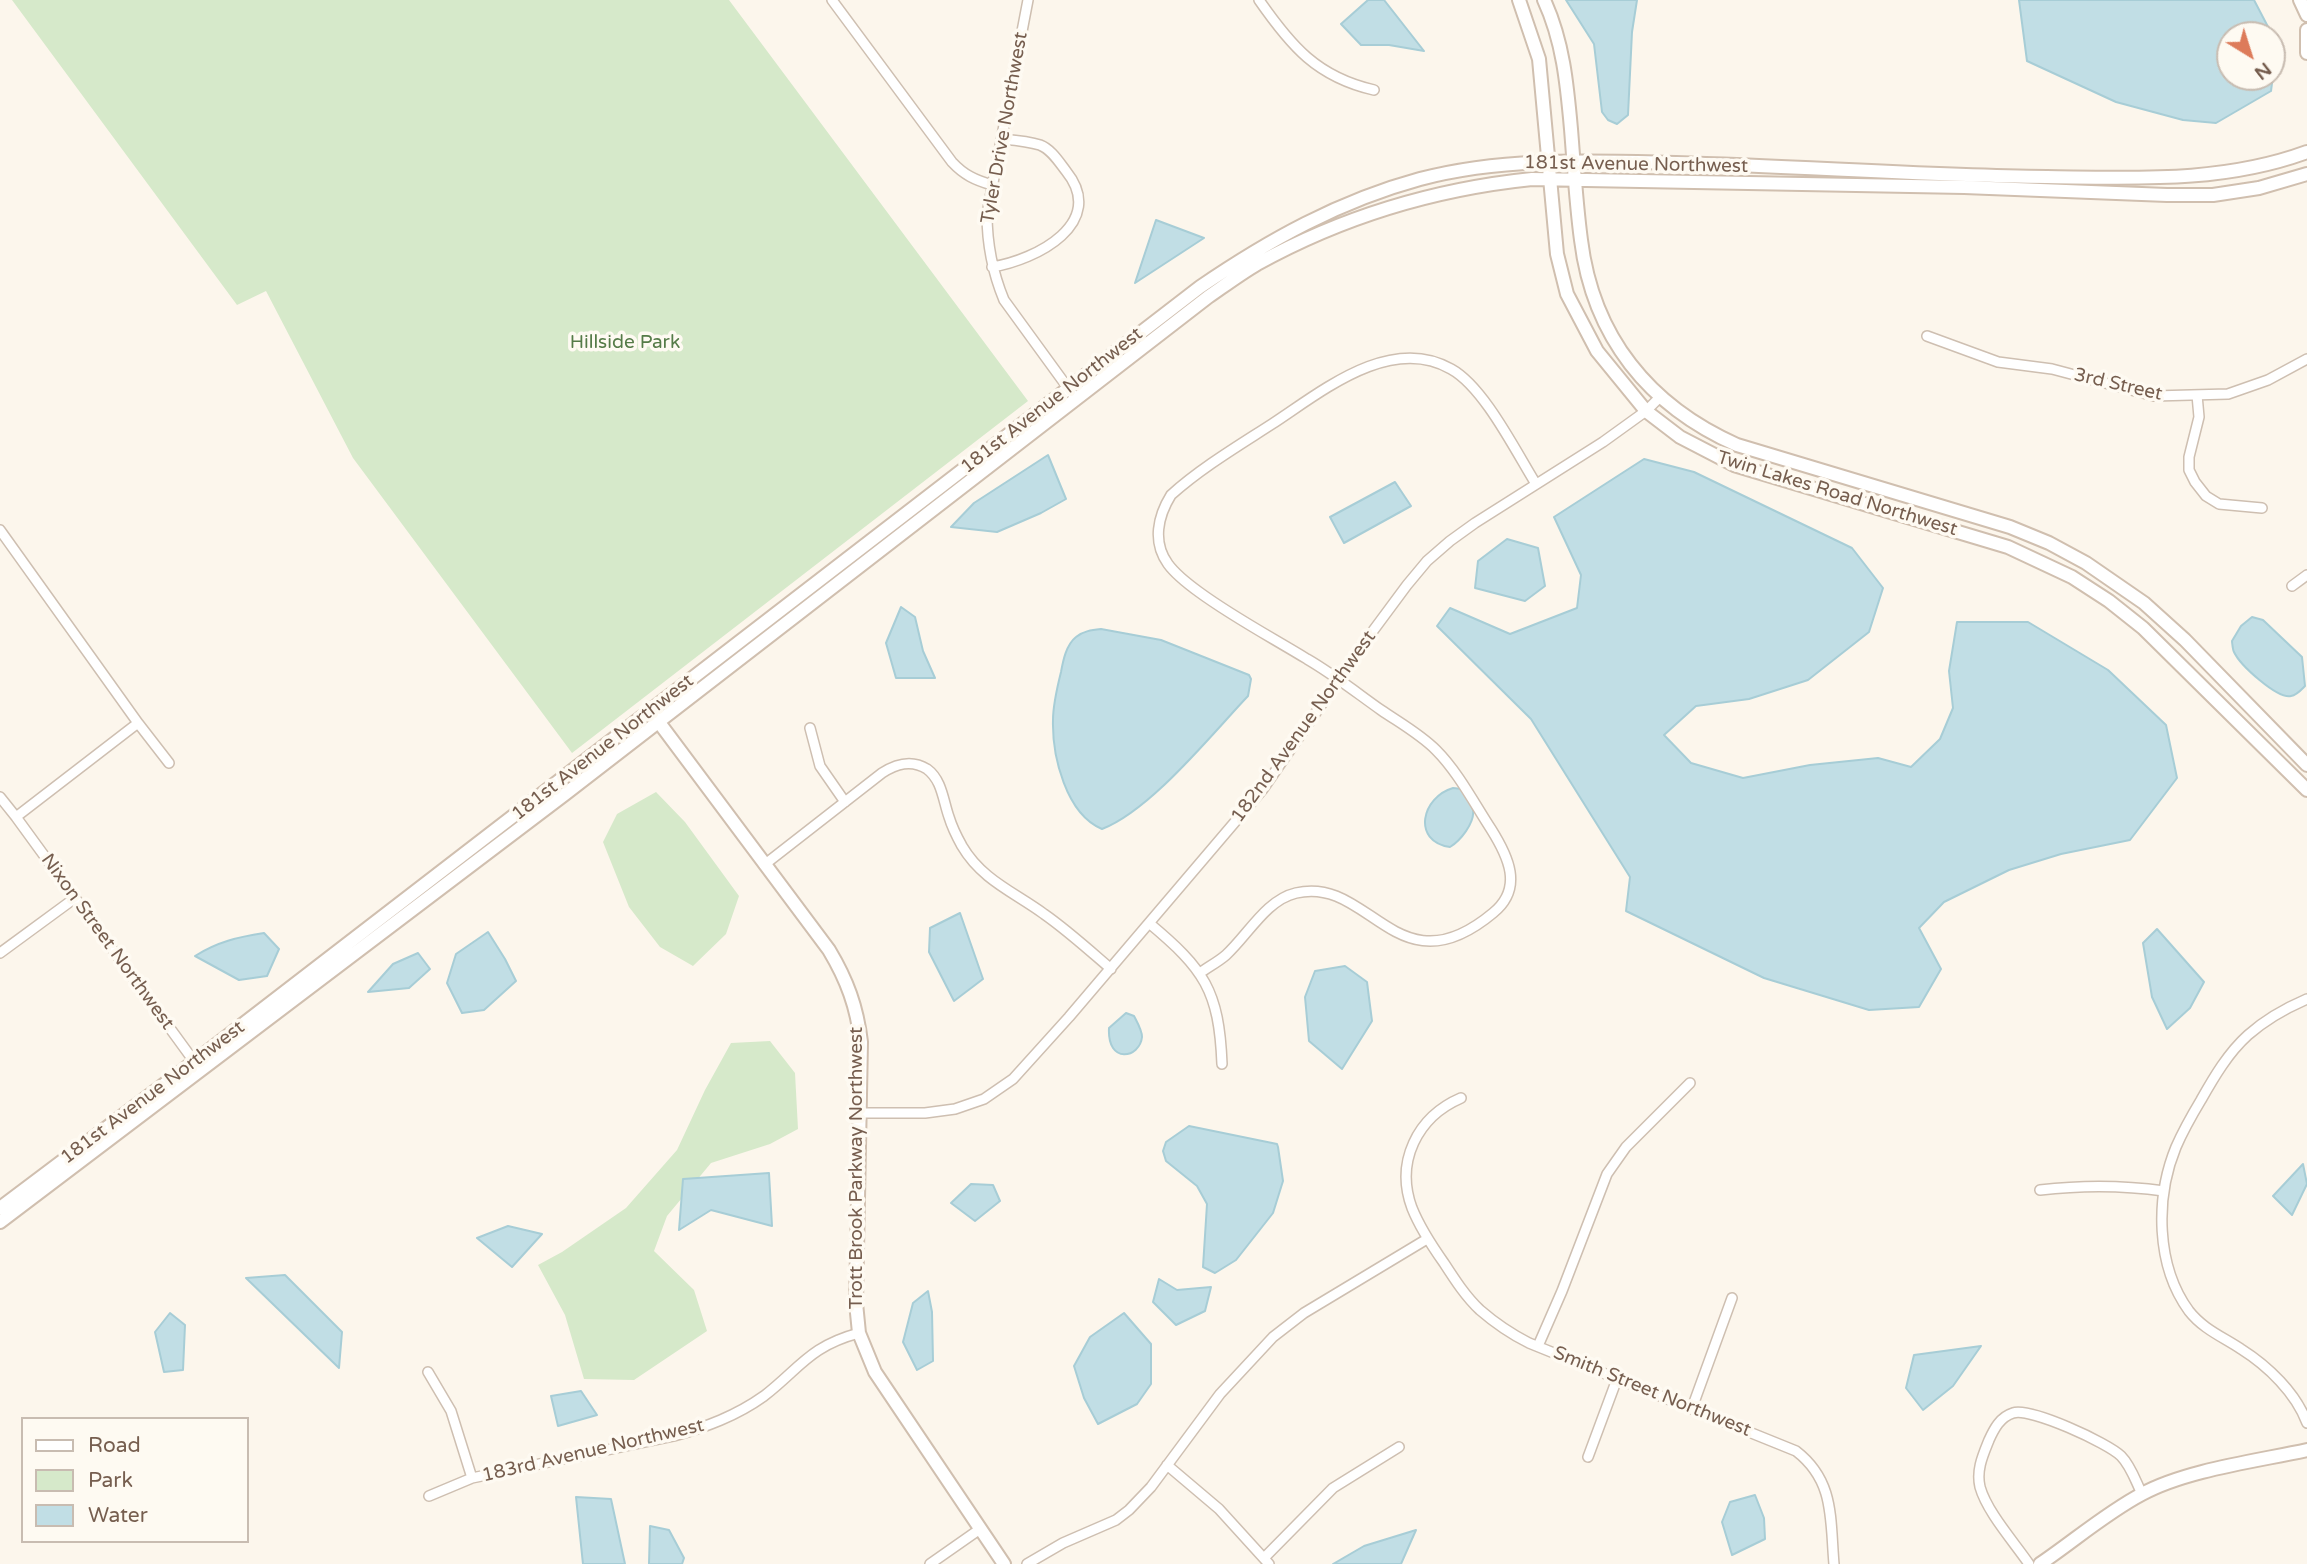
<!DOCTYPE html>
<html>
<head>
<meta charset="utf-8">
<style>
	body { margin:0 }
	#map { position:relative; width:2307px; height:1564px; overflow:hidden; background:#fcf6ec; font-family:"Varela Round",sans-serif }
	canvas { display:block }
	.legend { position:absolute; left:21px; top:1417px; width:228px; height:126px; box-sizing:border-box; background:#fefaf2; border:2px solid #c8bcb1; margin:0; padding:9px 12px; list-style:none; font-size:21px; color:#765e4f }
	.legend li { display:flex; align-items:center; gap:14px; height:35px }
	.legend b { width:35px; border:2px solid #c8bcb1 }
	.north { position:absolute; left:2216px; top:21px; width:70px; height:70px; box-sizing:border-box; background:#fefaf2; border:2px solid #c8bcb1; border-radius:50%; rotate:142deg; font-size:19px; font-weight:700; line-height:28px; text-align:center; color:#765e4f }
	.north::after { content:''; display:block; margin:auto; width:24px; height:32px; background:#dd7b5a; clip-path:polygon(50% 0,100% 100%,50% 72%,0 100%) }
</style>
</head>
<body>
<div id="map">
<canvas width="2307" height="1564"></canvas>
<ul class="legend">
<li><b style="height:9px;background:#fff"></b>Road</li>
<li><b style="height:19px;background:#d6e9ca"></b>Park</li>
<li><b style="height:19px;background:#c1dee5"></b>Water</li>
</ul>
<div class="north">N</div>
</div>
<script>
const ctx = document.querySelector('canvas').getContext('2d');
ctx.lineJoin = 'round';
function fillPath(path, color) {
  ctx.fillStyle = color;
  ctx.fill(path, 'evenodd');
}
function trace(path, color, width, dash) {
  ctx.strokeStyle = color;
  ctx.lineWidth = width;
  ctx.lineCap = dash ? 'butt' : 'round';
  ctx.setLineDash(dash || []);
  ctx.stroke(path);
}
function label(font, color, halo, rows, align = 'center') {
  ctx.font = font + ' "Varela Round",sans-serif';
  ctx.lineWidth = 7;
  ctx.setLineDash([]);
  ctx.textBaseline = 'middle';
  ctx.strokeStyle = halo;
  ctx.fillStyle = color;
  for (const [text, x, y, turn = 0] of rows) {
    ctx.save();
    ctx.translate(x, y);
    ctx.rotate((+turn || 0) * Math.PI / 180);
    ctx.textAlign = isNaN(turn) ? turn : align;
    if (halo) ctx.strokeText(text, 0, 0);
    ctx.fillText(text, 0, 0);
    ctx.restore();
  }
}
fillPath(new Path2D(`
	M 12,0 L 729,0 L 1028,401 L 572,753 L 353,458 L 266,291 L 237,305 Z
	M 656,792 L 685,822 L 739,896 L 726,934 L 693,966 L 660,947 L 629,907 L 603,842 L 617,814 Z
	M 770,1041 L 795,1073 L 798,1129 L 770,1144 L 711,1163 L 667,1216 L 654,1251 L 694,1290 L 707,1331 L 634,1380 L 584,1379 L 565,1315 L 538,1265 L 562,1252 L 626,1208 L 677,1150 L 705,1090 L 731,1043 Z`), '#d6e9ca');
const water = new Path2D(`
	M 1368,0 L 1384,0 L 1424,51 L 1389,45 L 1361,45 L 1341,24 Z
	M 1566,0 L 1637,0 L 1632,32 L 1628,115 L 1617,124 L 1608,120 L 1602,112 L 1594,44 Z
	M 2019,0 L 2254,0 L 2277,44 L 2271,91 L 2216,123 L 2183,120 L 2116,102 L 2027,61 ZM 2230,35 L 2272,35 L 2272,77 L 2230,77 Z
	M 1156,220 L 1204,238 L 1135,283 Z
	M 1048,455 L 1066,499 L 1041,513 L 997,532 L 951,527 L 974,503 Z
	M 1644,459 L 1694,472 L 1852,548 L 1883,588 L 1869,632 L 1808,680 L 1749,699 L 1696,706 L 1664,735 L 1691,763 L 1743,778 L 1810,765 L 1878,758 L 1911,767 L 1940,739 L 1953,708 L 1949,671 L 1957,622 L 2028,622 L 2108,670 L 2166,725 L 2177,778 L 2130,840 L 2061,854 L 2009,870 L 1944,902 L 1919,928 L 1941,969 L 1919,1007 L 1869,1010 L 1764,978 L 1626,911 L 1630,877 L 1531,719 L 1437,626 L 1450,608 L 1510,634 L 1577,608 L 1581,575 L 1554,517 Z
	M 1395,482 L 1411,506 L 1344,543 L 1330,517 Z
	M 1507,539 L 1538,548 L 1545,586 L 1525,601 L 1475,588 L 1478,561 Z
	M 901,607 L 915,617 L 923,651 L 935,678 L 896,678 L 886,643 Z
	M 2252,617 L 2263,620 L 2302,657 L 2305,686 C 2301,690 2297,695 2291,696 C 2277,699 2240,665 2234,652 C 2233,651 2232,642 2232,641 L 2241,626 Z
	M 1101,629 L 1161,640 L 1249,675 L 1251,679 L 1248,696 C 1211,735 1151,810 1102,829 C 1066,814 1052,756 1053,720 C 1053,704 1057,688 1061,672 C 1063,661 1066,645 1076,637 C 1083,631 1092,630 1101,629 Z
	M 1453,788 L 1462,789 C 1465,795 1472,803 1473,810 C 1475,823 1460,841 1450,847 C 1411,841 1422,797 1453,788 Z
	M 960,913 L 983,979 L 954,1001 L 929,952 L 930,928 Z
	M 2157,929 L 2204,982 L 2190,1008 L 2167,1029 L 2152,997 L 2143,943 Z
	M 488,932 L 505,959 L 516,981 L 484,1010 L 462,1013 L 447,983 L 456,954 Z
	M 264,933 L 279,949 L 267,976 L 239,980 L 195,956 C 217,942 238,937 264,933 Z
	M 418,953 L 430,969 L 409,988 L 368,992 L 393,964 Z
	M 1345,966 L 1367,982 L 1372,1021 L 1342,1069 L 1309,1041 L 1305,997 L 1315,971 Z
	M 1126,1013 L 1134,1016 C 1137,1022 1142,1030 1142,1037 C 1140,1058 1107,1065 1109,1028 Z
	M 1189,1126 L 1277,1144 L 1278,1147 L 1283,1181 L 1273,1213 L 1236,1260 L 1215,1273 L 1203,1267 L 1207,1204 L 1197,1186 L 1166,1161 L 1163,1151 L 1166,1142 Z
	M 2303,1164 L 2307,1184 L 2292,1215 L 2273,1196 Z
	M 769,1173 L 772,1226 L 711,1210 L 679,1230 L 683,1179 Z
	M 971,1184 L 993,1185 L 1000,1201 L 975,1221 L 951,1203 Z
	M 508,1226 L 542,1234 L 512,1267 L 477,1238 Z
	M 285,1275 L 342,1332 L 339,1368 L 246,1278 Z
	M 1159,1279 L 1177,1290 L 1211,1287 L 1205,1311 L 1176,1325 L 1153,1302 Z
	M 928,1291 L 932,1312 L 933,1361 L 917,1370 L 903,1342 L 913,1303 Z
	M 170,1313 L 185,1325 L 183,1370 L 164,1372 L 155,1332 Z
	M 1124,1313 L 1151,1344 L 1151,1384 L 1137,1404 L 1098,1424 L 1084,1398 L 1074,1366 L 1090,1337 Z
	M 1981,1346 L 1953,1386 L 1923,1410 L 1906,1388 L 1914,1355 Z
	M 581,1391 L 597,1415 L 558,1426 L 551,1396 Z
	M 1755,1495 L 1764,1518 L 1765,1539 L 1732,1555 L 1722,1522 L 1730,1502 Z
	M 576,1497 L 611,1499 L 625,1564 L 583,1564 Z
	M 650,1526 L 669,1530 L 684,1558 L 682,1564 L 649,1564 Z
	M 1416,1530 L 1401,1564 L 1333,1564 L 1364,1546 Z`);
fillPath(water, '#c1dee5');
trace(water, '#a7cdd6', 2);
const street = new Path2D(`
	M 832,0 L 952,162 C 964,175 975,180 992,185
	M 1028,0 L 987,214 C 987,245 992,271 1004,300 L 1076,399
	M 1259,0 C 1291,46 1317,77 1374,90
	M 992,267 C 1036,260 1108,223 1066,171 C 1059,162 1051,149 1040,145 C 1028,141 1014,140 1002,139
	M 1927,336 L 1998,362 L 2052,369 L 2154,396 L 2228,394 L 2268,380 L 2307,359
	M 2197,395 L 2199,417 L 2189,457 L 2189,470 L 2195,482 L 2206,496 L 2219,504 L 2262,508
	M 0,530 L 138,723 L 169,763
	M 2292,586 L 2307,575
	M 810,728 L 820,766 L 845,802
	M 0,797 L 16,817 L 196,1064
	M 16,817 L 138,723
	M 764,865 L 882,773 C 896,764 911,759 927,769 C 942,780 943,800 949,817 C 952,827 957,837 962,846 C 982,880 1014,892 1044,914 C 1067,930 1089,950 1111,969
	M 1149,923 C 1204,969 1219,990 1222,1064
	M 0,953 L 75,898
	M 1200,973 C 1208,967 1218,962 1226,955 C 1248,935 1266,900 1296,893 C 1370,875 1397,993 1493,913 C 1524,888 1508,856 1491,829 C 1474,803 1458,772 1436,750 C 1420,734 1400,723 1381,710 C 1357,693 1333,674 1307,659 C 1271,637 1233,617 1199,592 C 1188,584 1176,575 1168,564 C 1152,542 1158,516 1171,495 C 1201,468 1238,446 1272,424 C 1321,392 1390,334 1451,369 C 1484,387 1516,452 1536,484
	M 2307,999 C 2286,1008 2265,1020 2248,1035 C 2228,1053 2214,1077 2201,1100 C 2192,1115 2183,1131 2176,1147 C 2155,1198 2156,1266 2189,1311 C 2203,1329 2223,1337 2241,1349 C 2268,1366 2296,1393 2307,1423
	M 1461,1098 C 1417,1117 1395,1162 1412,1208 C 1420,1228 1432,1246 1444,1263 C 1455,1280 1466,1297 1480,1310 C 1495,1323 1511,1334 1529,1343 L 1796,1451 C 1835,1481 1830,1519 1834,1564
	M 860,1113 L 925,1113 L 955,1109 L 984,1099 L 1013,1079 L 1069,1017 L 1263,789 L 1364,643 L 1407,585 L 1427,561 L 1450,541 L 1475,523 L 1603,442 L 1646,411 L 1660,397
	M 2040,1190 C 2082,1185 2122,1185 2164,1191
	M 1538,1346 L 1562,1291 L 1607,1174 L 1626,1147 L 1690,1083
	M 428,1372 L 451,1411 L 472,1478
	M 1692,1408 L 1732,1298
	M 1588,1457 L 1617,1379
	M 1167,1465 L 1219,1509 L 1269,1564
	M 429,1496 L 472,1478 L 674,1436 C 706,1427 736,1416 764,1396 C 800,1368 810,1346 859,1333
	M 1264,1558 L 1333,1488 L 1399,1447
	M 930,1564 L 980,1529
	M 1027,1564 L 1063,1543 L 1116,1520 L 1129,1510 L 1151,1487 L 1220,1394 L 1273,1337 L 1304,1313 L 1427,1239
	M 2029,1564 C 2014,1542 1987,1512 1980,1487 C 1976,1470 1983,1455 1989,1440 C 1994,1429 2000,1417 2013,1413 C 2030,1407 2108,1443 2121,1456 C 2131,1466 2136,1482 2142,1494`);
const secondary = new Path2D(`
	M 1519,0 L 1539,59 L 1557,254 L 1567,294 L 1597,351 L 1646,411 L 1680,437 L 1734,465 L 2008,547 L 2072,577 L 2109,601 L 2143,628 L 2307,790
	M 1544,0 C 1563,41 1567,84 1571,129 C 1574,166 1576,203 1581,240 C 1593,337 1649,406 1737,445 L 2010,527 L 2049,543 L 2086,563 L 2144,603 L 2185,640 L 2307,765
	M 2300,0 L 2307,15
	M 2307,30 L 2307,53
	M 655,717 L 829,950 C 847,980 857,1007 861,1042 L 856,1303 L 859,1333 L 875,1372 L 1004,1564
	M 0,1208 L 194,1062 L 1200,287 C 1269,240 1339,201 1420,179 C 1504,157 1590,161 1676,163 C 1799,166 1923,176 2047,177 C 2135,178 2223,183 2307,152
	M 0,1222 L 565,794 L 1208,297 C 1224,286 1240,274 1257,264 C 1342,217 1435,189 1532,179 L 1964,187 L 2167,195 L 2213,195 L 2259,188 L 2307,174
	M 2040,1564 C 2074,1541 2106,1513 2142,1494 C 2186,1470 2257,1461 2307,1450`);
trace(street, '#cebfb1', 12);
trace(secondary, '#d0bfaf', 16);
trace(street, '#fff', 9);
trace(secondary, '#fff', 12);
label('19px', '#765e4f', '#fefaf2', [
	["Tyler Drive Northwest",1005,128,-80],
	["181st Avenue Northwest",1636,165,1],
	["3rd Street",2118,385,13],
	["181st Avenue Northwest",1052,401,-38],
	["Twin Lakes Road Northwest",1837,494,17],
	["182nd Avenue Northwest",1304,727,-54],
	["181st Avenue Northwest",603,748,-38],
	["Nixon Street Northwest",107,942,54],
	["181st Avenue Northwest",153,1093,-37],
	["Trott Brook Parkway Northwest",857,1168,-90],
	["Smith Street Northwest",1652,1392,22],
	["183rd Avenue Northwest",593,1451,-13]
]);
label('19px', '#557b48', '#fefaf2', [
	["Hillside Park",625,343]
]);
</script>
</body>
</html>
